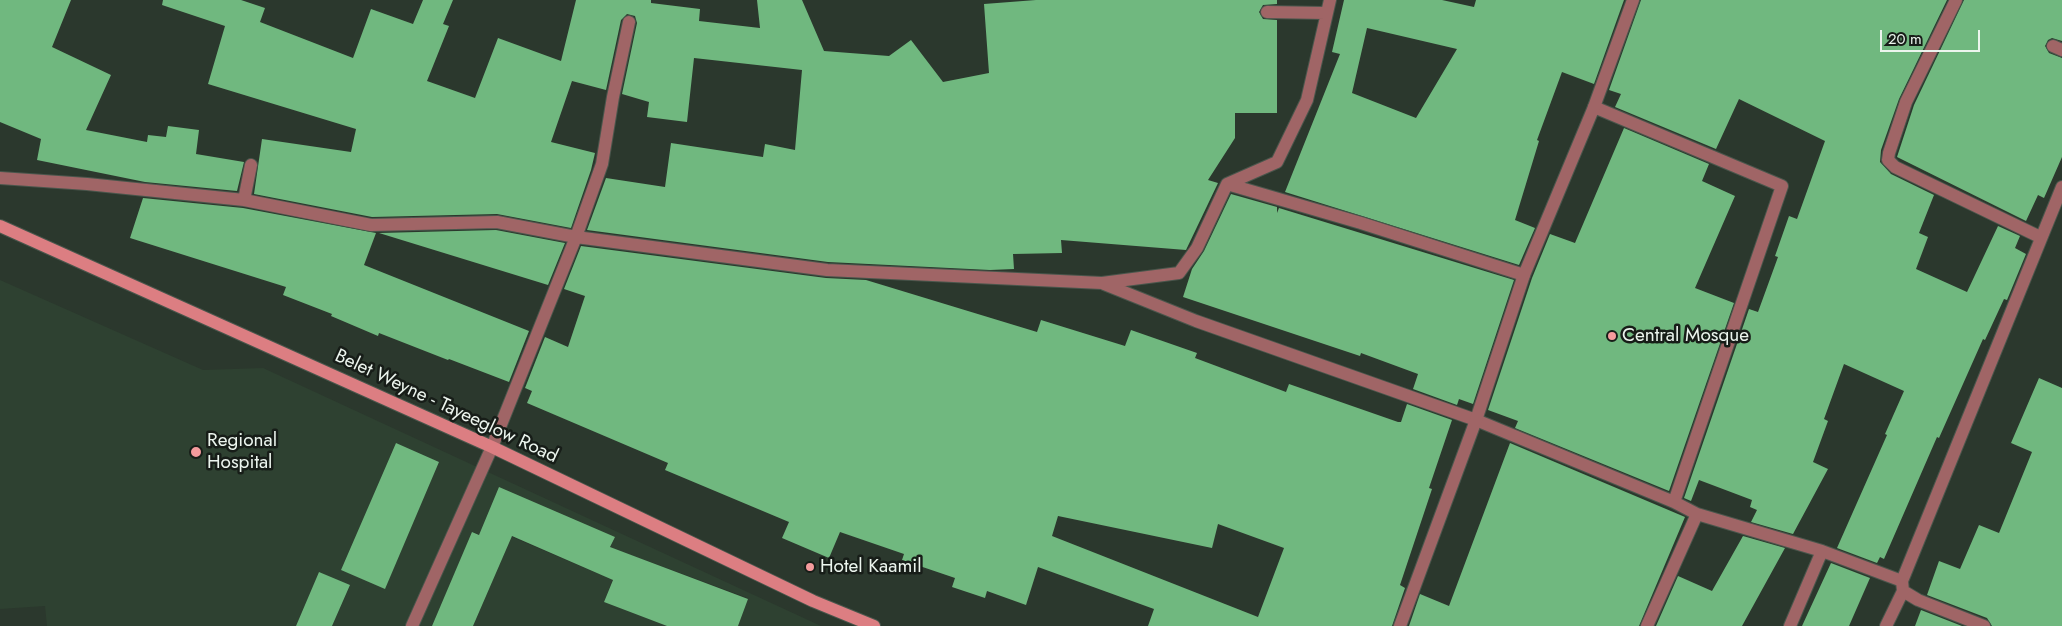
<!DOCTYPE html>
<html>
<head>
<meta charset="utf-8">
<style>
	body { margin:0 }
	#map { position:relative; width:2062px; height:626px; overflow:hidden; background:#2b382d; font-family:Jost,sans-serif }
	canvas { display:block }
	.scale { position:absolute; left:1880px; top:30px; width:100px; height:22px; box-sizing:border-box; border:2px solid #ecf5ee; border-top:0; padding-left:6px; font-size:15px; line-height:18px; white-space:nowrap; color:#ecf5ee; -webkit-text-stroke:4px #171d18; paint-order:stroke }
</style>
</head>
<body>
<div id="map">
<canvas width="2062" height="626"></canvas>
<div class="scale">20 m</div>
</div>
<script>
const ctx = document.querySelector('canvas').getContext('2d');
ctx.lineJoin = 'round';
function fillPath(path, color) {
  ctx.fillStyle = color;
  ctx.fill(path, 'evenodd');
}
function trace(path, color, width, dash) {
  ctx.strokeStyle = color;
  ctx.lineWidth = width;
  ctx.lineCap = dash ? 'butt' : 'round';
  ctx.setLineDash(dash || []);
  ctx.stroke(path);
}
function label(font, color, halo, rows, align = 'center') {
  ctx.font = font + ' Jost,sans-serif';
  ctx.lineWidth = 5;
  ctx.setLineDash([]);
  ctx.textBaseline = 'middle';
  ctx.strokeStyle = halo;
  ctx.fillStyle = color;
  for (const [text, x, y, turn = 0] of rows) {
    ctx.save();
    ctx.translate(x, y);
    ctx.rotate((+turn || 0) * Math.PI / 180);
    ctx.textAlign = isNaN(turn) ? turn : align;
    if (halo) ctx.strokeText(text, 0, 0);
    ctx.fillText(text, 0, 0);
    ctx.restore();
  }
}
fillPath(new Path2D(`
	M 0,280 L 203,370 L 263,368 L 821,626 L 738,626 L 748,598 L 623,552 L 604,602 L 667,626 L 473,626 L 507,547 L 473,532 L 432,626 L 332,626 L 350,586 L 319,572 L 296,626 L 47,626 L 45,606 L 0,609 ZM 396,443 L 439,462 L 385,588 L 341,570 ZM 484,525 L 615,537 L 599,574 Z`), '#2e4131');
fillPath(new Path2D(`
	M 0,0 L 71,0 L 52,47 L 111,75 L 86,130 L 147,142 L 148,135 L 166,137 L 168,126 L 199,130 L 196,154 L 244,162 L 237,191 L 145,182 L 37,160 L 41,139 L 0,122 Z
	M 163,0 L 241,0 L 265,8 L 260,22 L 353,58 L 371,9 L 413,24 L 423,0 L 453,0 L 443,24 L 449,26 L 427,81 L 475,98 L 498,38 L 561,61 L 576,0 L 651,0 L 651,3 L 700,9 L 699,21 L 760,28 L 757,0 L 802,0 L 824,51 L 889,56 L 911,40 L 943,82 L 989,73 L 984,4 L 1036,0 L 1277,0 L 1277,4 L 1263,5 L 1259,12 L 1263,19 L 1277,20 L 1277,113 L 1235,113 L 1235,138 L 1208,180 L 1218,183 L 1186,250 L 1061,240 L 1062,253 L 1013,254 L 1014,269 L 990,270 L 828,262 L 587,230 L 606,178 L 665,187 L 671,143 L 763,157 L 765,144 L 795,150 L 802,70 L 694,58 L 687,122 L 647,117 L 649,102 L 622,94 L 637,23 L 635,16 L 627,14 L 621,20 L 606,90 L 572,81 L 551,142 L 595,153 L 591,170 L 571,228 L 497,214 L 372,217 L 254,194 L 262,139 L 351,152 L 356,129 L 208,84 L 225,26 L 162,5 Z
	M 1344,0 L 1442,0 L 1474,7 L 1476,0 L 1624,0 L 1594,84 L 1562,72 L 1537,140 L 1539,141 L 1515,220 L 1535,228 L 1519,265 L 1285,192 L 1340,54 L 1332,52 ZM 1367,28 L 1457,49 L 1416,118 L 1352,93 Z
	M 1641,0 L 1947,0 L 1899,99 L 1881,150 L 1880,162 L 1891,174 L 1934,195 L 1919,233 L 1928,237 L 1916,269 L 1967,292 L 1998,226 L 2020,236 L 2015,248 L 2026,254 L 2007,300 L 2004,299 L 1985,340 L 1983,339 L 1939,438 L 1937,437 L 1884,559 L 1880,557 L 1877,563 L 1837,548 L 1887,435 L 1885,434 L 1904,391 L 1844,364 L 1824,419 L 1828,421 L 1813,462 L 1828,469 L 1793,534 L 1751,522 L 1757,510 L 1750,507 L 1752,500 L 1699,480 L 1691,501 L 1684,498 L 1749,309 L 1758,312 L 1778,257 L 1775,256 L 1789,216 L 1797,219 L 1825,141 L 1739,99 L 1716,149 L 1615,107 L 1621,94 L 1609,90 Z
	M 1964,0 L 2062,0 L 2062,41 L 2052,38 L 2048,40 L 2045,46 L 2049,53 L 2062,58 L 2062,157 L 2044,198 L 2038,195 L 2026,221 L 1897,157 L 1914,105 Z
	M 1624,128 L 1709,164 L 1702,181 L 1735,196 L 1695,288 L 1734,303 L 1669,491 L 1515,428 L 1518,421 L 1488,410 L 1532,278 L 1550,234 L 1575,243 Z
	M 1231,194 L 1277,207 L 1277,213 L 1279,208 L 1514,280 L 1473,404 L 1459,399 L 1457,405 L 1413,389 L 1418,374 L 1361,353 L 1360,356 L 1183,297 L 1192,269 L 1204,251 Z
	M 143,198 L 243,208 L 376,233 L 364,265 L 529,331 L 509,382 L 449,359 L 448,360 L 379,333 L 378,336 L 331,316 L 332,314 L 283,295 L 286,287 L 130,238 Z
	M 496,230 L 565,243 L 548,285 L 379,233 Z
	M 581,246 L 826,278 L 866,280 L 1037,332 L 1041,320 L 1125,346 L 1131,330 L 1197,353 L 1195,358 L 1286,392 L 1289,384 L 1398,422 L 1401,422 L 1407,404 L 1452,420 L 1429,488 L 1432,489 L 1400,585 L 1405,588 L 1392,626 L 1148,626 L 1154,609 L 1038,567 L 1026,605 L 987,591 L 985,598 L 952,587 L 955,578 L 902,560 L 904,554 L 840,532 L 829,558 L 782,538 L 789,522 L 665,470 L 668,463 L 527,403 L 532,391 L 525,388 L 545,337 L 568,347 L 585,296 L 564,289 ZM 1058,516 L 1212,548 L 1218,524 L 1284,548 L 1258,617 L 1052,536 Z
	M 2039,378 L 2062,388 L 2062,626 L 1992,626 L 1987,618 L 1927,595 L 1939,561 L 1960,569 L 1979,525 L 1999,533 L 2032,452 L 2011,443 Z
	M 396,443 L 439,462 L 385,589 L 341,570 Z
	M 1510,443 L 1685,517 L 1639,626 L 1409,626 L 1420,594 L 1449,606 Z
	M 499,487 L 615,537 L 610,547 L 748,599 L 738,626 L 667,626 L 604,602 L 613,580 L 512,536 L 473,626 L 432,626 L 472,532 L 479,535 Z
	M 1743,536 L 1785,548 L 1742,626 L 1656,626 L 1678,576 L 1712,591 Z
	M 1831,563 L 1870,578 L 1849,626 L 1802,626 Z
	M 319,572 L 350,585 L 332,626 L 296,626 Z
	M 1921,610 L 1962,626 L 1915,626 Z`), '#70b87f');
const minor = new Path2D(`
	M 1956,0 L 1906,102 L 1889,153 L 1888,160 L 1895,167 L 2040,237
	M 1267,12 L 1325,13
	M 2053,46 L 2062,50
	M 1594,107 L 1782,186 L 1674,502
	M 0,178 L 87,184 L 244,200 L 371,225 L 497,222 L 576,237 L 827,270 L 1102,283 L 1179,273 L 1197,248 L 1227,184 L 1277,162 L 1307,100 L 1330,0
	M 1227,184 L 1361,223 L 1524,275
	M 244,200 L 251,165
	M 1104,284 L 1196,321 L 1476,420 L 1674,502 L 1697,514 L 1822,551 L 1902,581
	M 1903,591 L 1918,600 L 1984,626
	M 412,626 L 492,447 L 576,237 L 602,164 L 613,97 L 629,22
	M 1647,626 L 1697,514
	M 1790,626 L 1822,551
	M 1886,626 L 1903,591 L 1902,581 L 2062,187`);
const tertiary = new Path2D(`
	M 1400,626 L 1476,420 L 1524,275 L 1594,107 L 1633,0`);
const secondary = new Path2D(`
	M 0,226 L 492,447 L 813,601 L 874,626`);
trace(minor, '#4a564c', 14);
trace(tertiary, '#4a564c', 14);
trace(secondary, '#4a564c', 14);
trace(minor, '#a06566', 12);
trace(tertiary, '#a06566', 12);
trace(secondary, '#dc7e82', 12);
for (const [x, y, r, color] of [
	[1612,336,5,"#f59b9d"],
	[196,452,6,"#f59b9d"],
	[810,567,5,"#f59b9d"]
]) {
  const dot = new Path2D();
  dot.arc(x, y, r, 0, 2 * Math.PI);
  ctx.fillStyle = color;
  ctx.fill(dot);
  trace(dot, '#171d18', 2);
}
label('19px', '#ecf5ee', '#171d18', [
	["Central Mosque",1622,336],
	["Regional",207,441],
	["Hospital",207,463],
	["Hotel Kaamil",820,567]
], 'left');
label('19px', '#ecf5ee', '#171d18', [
	["Belet Weyne - Tayeeglow Road",446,407,25]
]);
</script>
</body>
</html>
